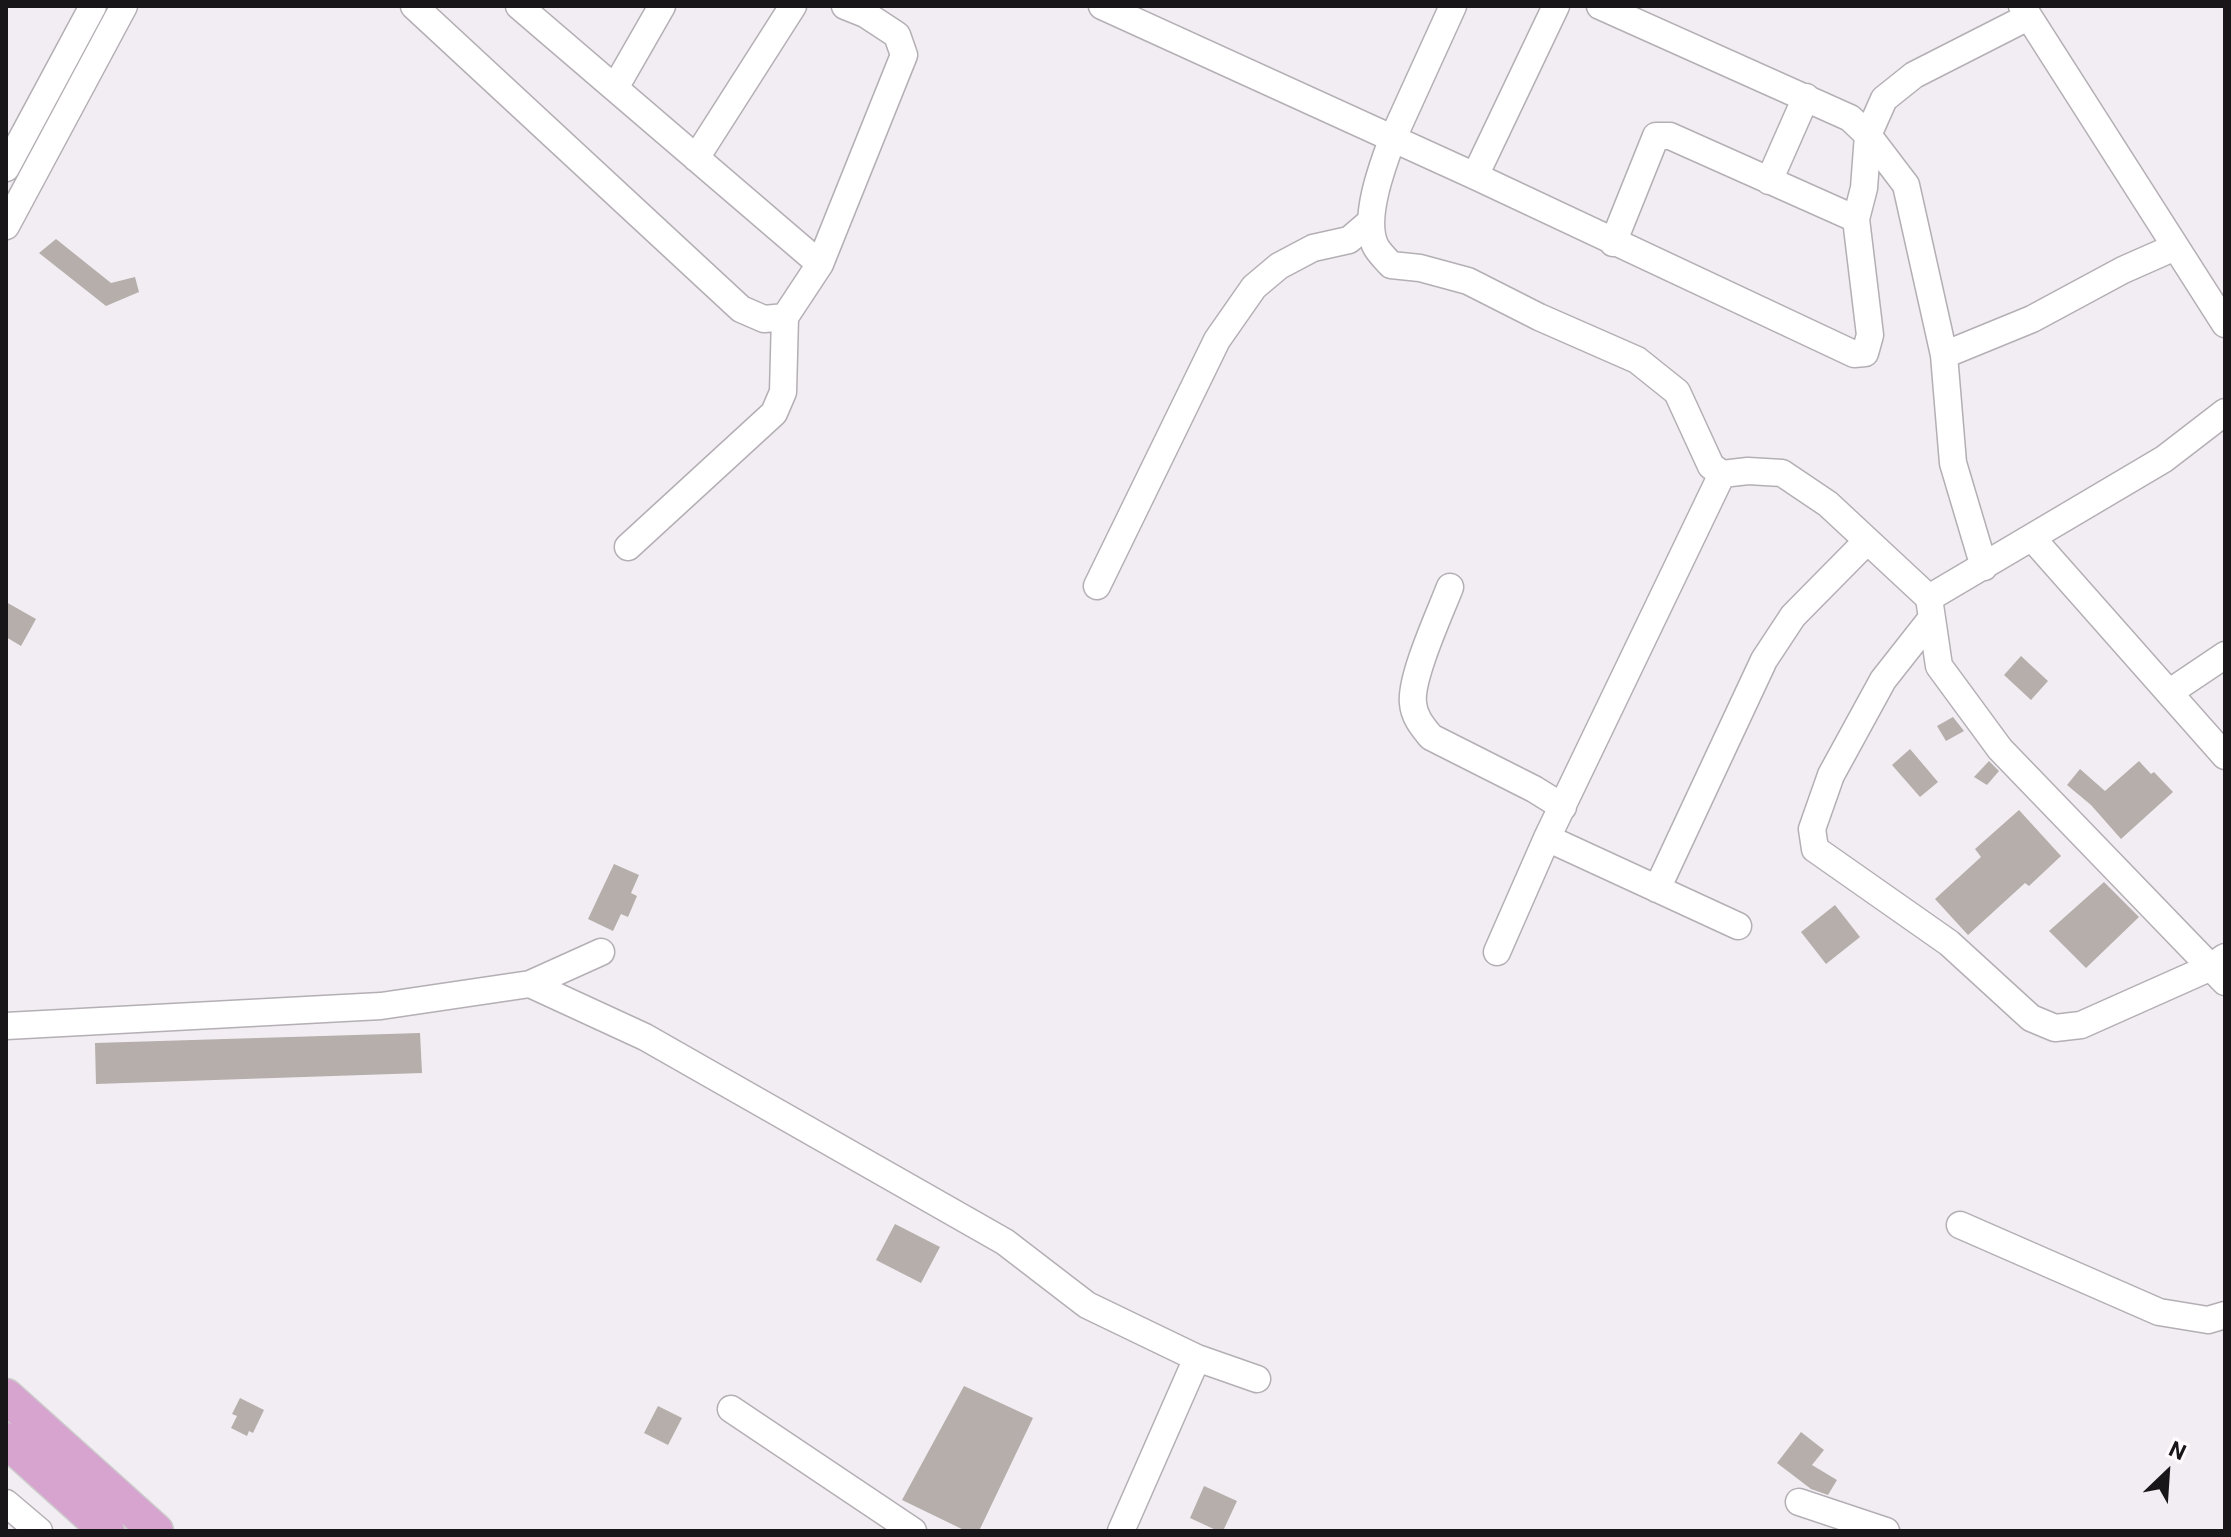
<!DOCTYPE html>
<html>
<head>
<meta charset="utf-8">
<style>
	body { margin:0 }
	#map { position:relative; width:2231px; height:1537px; overflow:hidden; background:#f2edf2; font-family:Roboto,sans-serif }
	canvas { display:block }
	.frame { position:absolute; inset:0; border:8px solid #181618; pointer-events:none }
	.north { position:absolute; left:2127px; top:1433px; width:80px; height:80px; -webkit-text-stroke:6px #fffafe; paint-order:stroke; rotate:25deg; font-size:22px; font-weight:700; line-height:32px; text-align:center; color:#181618 }
	.north::after { content:''; display:block; margin:auto; width:28px; height:36px; background:#181618; clip-path:polygon(50% 0,100% 100%,50% 72%,0 100%) }
</style>
</head>
<body>
<div id="map">
<canvas width="2231" height="1537"></canvas>
<div class="frame"></div>
<div class="north">N</div>
</div>
<script>
const ctx = document.querySelector('canvas').getContext('2d');
ctx.lineJoin = 'round';
function fillPath(path, color) {
  ctx.fillStyle = color;
  ctx.fill(path, 'evenodd');
}
function trace(path, color, width, dash) {
  ctx.strokeStyle = color;
  ctx.lineWidth = width;
  ctx.lineCap = dash ? 'butt' : 'round';
  ctx.setLineDash(dash || []);
  ctx.stroke(path);
}
fillPath(new Path2D(`
	M 56,239 L 111,283 L 135,277 L 139,292 L 106,306 L 39,253 Z
	M 6,602 L 36,619 L 21,646 L 6,637 Z
	M 2021,656 L 2048,681 L 2031,700 L 2004,675 Z
	M 1953,717 L 1964,731 L 1946,741 L 1937,726 Z
	M 1910,749 L 1938,782 L 1920,797 L 1892,765 Z
	M 1989,761 L 1999,771 L 1987,785 L 1974,777 Z
	M 2139,761 L 2151,774 L 2154,772 L 2173,792 L 2121,839 L 2091,805 L 2067,785 L 2080,769 L 2105,791 Z
	M 2019,810 L 2061,856 L 2029,886 L 2025,883 L 1968,935 L 1935,899 L 1981,857 L 1975,849 Z
	M 614,864 L 639,875 L 631,893 L 637,896 L 628,917 L 621,914 L 613,931 L 588,919 Z
	M 2104,882 L 2139,917 L 2086,968 L 2049,931 Z
	M 1835,905 L 1860,937 L 1826,964 L 1801,932 Z
	M 420,1033 L 422,1073 L 96,1084 L 95,1043 Z
	M 895,1224 L 940,1247 L 921,1283 L 876,1260 Z
	M 964,1386 L 1033,1418 L 979,1531 L 966,1531 L 902,1500 Z
	M 240,1398 L 264,1410 L 253,1433 L 249,1431 L 247,1436 L 231,1428 L 237,1416 L 232,1414 Z
	M 658,1406 L 682,1418 L 668,1445 L 644,1433 Z
	M 1801,1432 L 1824,1450 L 1812,1465 L 1837,1480 L 1828,1495 L 1811,1489 L 1777,1463 Z
	M 1204,1486 L 1237,1501 L 1223,1531 L 1218,1531 L 1190,1518 Z`), '#b5aeab');
const minor = new Path2D(`
	M 414,6 L 741,309 L 764,319 L 785,317 L 820,264 L 904,55 L 897,35 L 865,14 L 845,6
	M 519,6 L 820,264
	M 1102,6 L 1475,176 L 1854,354 L 1865,353 L 1870,335 L 1856,219 L 1864,188 L 1868,135 L 1884,99 L 1914,75 L 2028,17
	M 1453,6 L 1392,140 C 1382,167 1363,218 1375,245 C 1378,252 1386,259 1391,265 L 1420,268 L 1468,281 L 1539,317 L 1637,360 L 1677,392 L 1711,466 L 1722,474 L 1748,471 L 1782,473 L 1828,504 L 1929,598 L 1939,666 L 2000,749 L 2225,982
	M 1600,6 L 1850,118 L 1868,135 L 1906,185 L 1944,355 L 1953,463 L 1984,567
	M 2022,6 L 2225,324
	M 615,88 L 662,6
	M 696,158 L 793,6
	M 6,168 L 93,6
	M 1475,176 L 1556,6
	M 1769,181 L 1806,97
	M 6,226 L 124,6
	M 1613,243 L 1656,136 L 1670,136 L 1856,219
	M 1944,355 L 2032,319 L 2123,270 L 2175,247
	M 2033,539 L 2225,756
	M 628,547 L 774,413 L 783,392 L 785,317
	M 1097,586 L 1217,340 L 1254,287 L 1279,266 L 1313,248 L 1349,240 L 1370,222
	M 1450,587 C 1440,613 1410,678 1413,703 C 1414,717 1423,727 1431,737 L 1534,789 L 1563,807
	M 1929,598 L 2164,459 L 2225,412
	M 1931,619 L 1883,680 L 1831,775 L 1812,829 L 1815,849 L 1949,943 L 2031,1018 L 2055,1028 L 2081,1025 L 2209,968 L 2225,957
	M 2170,692 L 2225,655
	M 1547,838 L 1738,926
	M 1657,889 L 1764,660 L 1793,616 L 1867,541
	M 1497,952 L 1547,838 L 1722,474
	M 530,984 L 645,1037 L 1005,1242 L 1087,1305 L 1197,1358 L 1257,1379
	M 6,1026 L 381,1006 L 530,984 L 601,952
	M 1960,1225 L 2159,1312 L 2208,1320 L 2225,1315
	M 731,1409 L 913,1531
	M 1799,1502 L 1886,1531
	M 6,1503 L 39,1531
	M 1121,1531 L 1197,1358`);
const major = new Path2D(`
	M 6,1396 L 156,1531
	M 6,1440 L 107,1531`);
trace(minor, '#b4afb4', 29);
trace(major, '#ccc', 37);
trace(minor, '#fff', 26);
trace(major, '#d7a4cf', 34);
</script>
</body>
</html>
